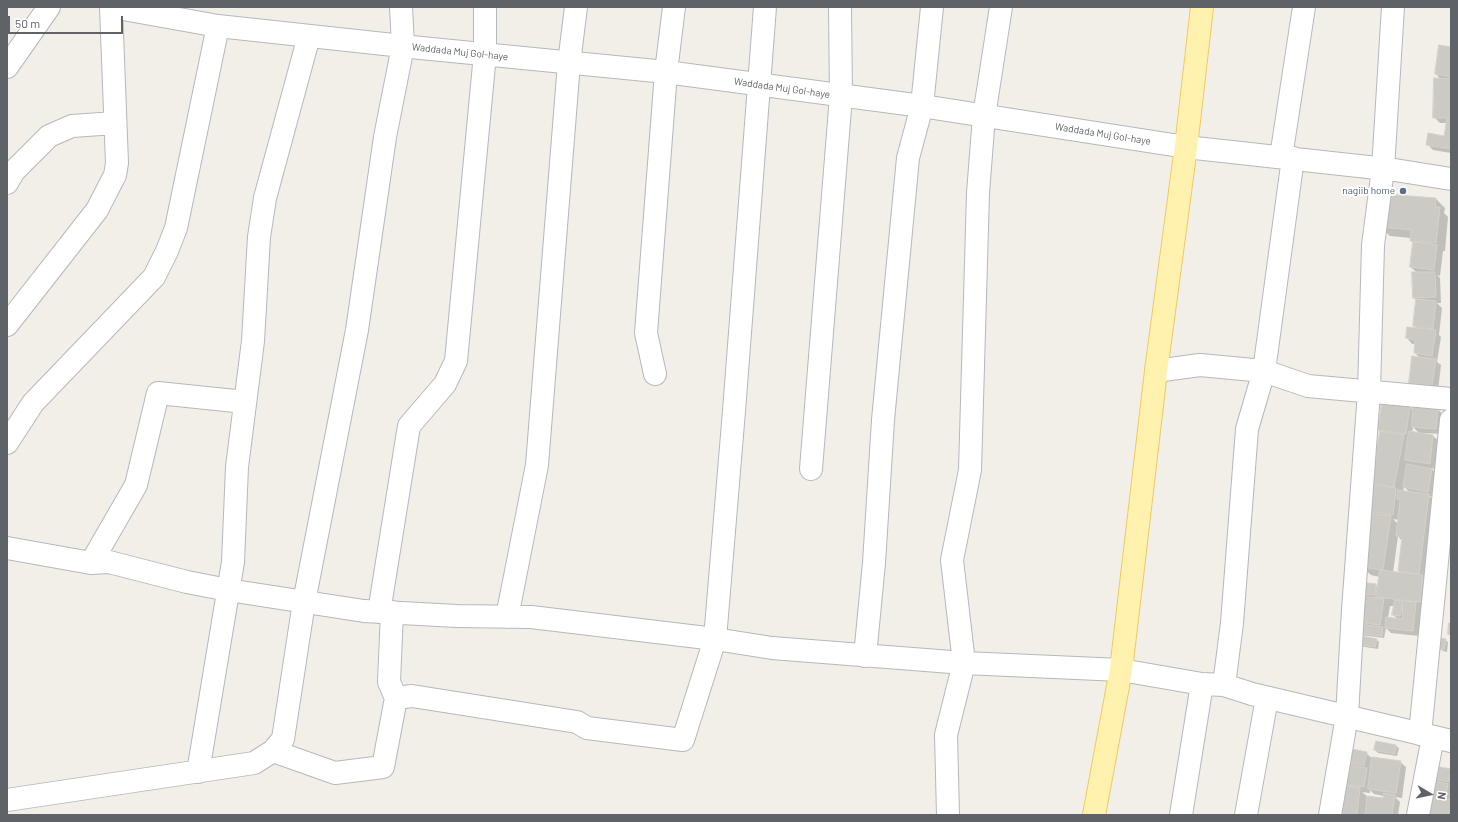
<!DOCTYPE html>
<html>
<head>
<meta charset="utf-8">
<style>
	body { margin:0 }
	#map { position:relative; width:1458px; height:822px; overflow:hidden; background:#f1efe8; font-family:Barlow,sans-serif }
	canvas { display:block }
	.frame { position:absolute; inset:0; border:8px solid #5f6368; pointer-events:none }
	.north { position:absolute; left:1410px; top:774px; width:40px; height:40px; -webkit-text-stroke:3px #fff; paint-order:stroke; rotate:99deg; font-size:11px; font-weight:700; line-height:16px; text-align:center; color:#5f6368 }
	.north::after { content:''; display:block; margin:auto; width:14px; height:18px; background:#5f6368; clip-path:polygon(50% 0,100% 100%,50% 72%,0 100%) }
	.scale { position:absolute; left:8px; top:16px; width:115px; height:18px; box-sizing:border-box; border:2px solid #5f6368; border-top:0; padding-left:5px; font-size:12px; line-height:14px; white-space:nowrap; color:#5f6368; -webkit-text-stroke:3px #fff; paint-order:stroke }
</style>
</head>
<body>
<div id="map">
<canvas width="1458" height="822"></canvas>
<div class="frame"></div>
<div class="north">N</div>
<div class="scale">50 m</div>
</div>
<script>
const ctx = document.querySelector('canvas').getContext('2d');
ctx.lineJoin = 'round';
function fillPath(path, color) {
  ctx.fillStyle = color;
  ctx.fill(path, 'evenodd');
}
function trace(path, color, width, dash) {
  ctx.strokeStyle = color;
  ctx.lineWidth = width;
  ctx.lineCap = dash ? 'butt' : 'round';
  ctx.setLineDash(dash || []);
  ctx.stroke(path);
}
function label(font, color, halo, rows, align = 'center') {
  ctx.font = font + ' Barlow,sans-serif';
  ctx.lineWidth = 4;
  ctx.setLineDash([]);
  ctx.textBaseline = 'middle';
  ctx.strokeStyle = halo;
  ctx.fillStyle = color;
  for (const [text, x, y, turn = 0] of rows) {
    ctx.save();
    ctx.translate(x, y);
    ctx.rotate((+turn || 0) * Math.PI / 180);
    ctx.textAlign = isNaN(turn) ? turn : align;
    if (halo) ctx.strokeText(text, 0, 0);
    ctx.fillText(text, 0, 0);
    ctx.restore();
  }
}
fillPath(new Path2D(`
	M 1439,46 L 1451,48 L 1451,153 L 1433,150 L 1427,144 L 1444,137 L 1447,123 L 1440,123 L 1434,117 L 1441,80 L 1436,74 Z
	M 1436,199 L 1445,208 L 1444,213 L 1448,217 L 1445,251 L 1443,251 L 1440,276 L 1437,275 L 1440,278 L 1441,303 L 1437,303 L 1442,308 L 1439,335 L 1441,337 L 1437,362 L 1441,365 L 1438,391 L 1416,389 L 1410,383 L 1420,358 L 1415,353 L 1416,344 L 1412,344 L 1407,338 L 1417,329 L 1414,326 L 1417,301 L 1414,298 L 1417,273 L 1411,267 L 1414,243 L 1411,240 L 1411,238 L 1390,236 L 1381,227 Z
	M 1409,406 L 1414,411 L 1438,409 L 1443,415 L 1442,434 L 1424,433 L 1424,434 L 1433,436 L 1439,441 L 1435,469 L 1431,468 L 1438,475 L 1434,497 L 1429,496 L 1437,504 L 1419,636 L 1391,633 L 1386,628 L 1384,638 L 1361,635 L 1360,594 L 1376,585 L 1378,588 L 1380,577 L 1371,575 L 1362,567 L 1374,514 L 1370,511 L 1374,485 L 1372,482 L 1381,431 L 1380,429 ZM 1413,427 L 1420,434 L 1412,433 ZM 1404,487 L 1411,493 L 1403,492 ZM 1393,519 L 1399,520 L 1398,524 ZM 1398,536 L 1402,541 L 1399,571 L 1402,574 L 1393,573 ZM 1390,606 L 1395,606 L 1393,615 L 1398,619 L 1388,618 Z
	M 1376,639 L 1379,642 L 1378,649 L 1359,646 Z
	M 1445,640 L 1448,642 L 1447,652 L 1443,651 L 1440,649 Z
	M 1376,742 L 1396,746 L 1399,748 L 1397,756 L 1378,753 L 1375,750 Z
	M 1366,753 L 1373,759 L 1400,762 L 1406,767 L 1402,798 L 1395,797 L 1400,802 L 1398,815 L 1335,815 L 1345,762 ZM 1370,790 L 1374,794 L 1384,796 L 1384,800 L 1368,797 L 1362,792 L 1370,793 Z
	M 1429,766 L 1451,770 L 1451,787 L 1449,786 L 1451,788 L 1451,815 L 1420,813 Z`), '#0003');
const building = new Path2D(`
	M 1439,45 L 1451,47 L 1451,77 L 1435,74 Z
	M 1434,78 L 1451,79 L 1451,118 L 1433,118 Z
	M 1447,119 L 1451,120 L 1451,149 L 1426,145 L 1428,133 L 1444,136 Z
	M 1383,194 L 1436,198 L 1435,207 L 1440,207 L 1436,243 L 1410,241 L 1411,230 L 1380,227 Z
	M 1413,242 L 1437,245 L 1434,270 L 1410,267 Z
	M 1412,272 L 1435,272 L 1436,297 L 1413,298 Z
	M 1416,299 L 1436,301 L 1433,329 L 1413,326 Z
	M 1407,327 L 1436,330 L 1432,356 L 1414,353 L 1415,340 L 1406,338 Z
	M 1412,356 L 1436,359 L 1432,386 L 1409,383 Z
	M 1382,401 L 1410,405 L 1406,434 L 1378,430 Z
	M 1413,406 L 1438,409 L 1436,429 L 1412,427 Z
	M 1380,431 L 1404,435 L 1394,487 L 1371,483 Z
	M 1409,431 L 1433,435 L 1430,464 L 1405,460 Z
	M 1407,464 L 1432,469 L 1428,492 L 1403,487 Z
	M 1373,485 L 1396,488 L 1393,515 L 1369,511 Z
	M 1398,490 L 1429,494 L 1419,574 L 1398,571 L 1402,537 L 1396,536 L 1400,500 L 1397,499 Z
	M 1369,513 L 1391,516 L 1383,570 L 1361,567 Z
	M 1380,570 L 1423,575 L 1420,602 L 1376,597 Z
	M 1361,582 L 1376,584 L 1375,595 L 1359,594 Z
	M 1360,596 L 1384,599 L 1380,625 L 1356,622 Z
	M 1395,600 L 1403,601 L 1400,616 L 1392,615 Z
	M 1403,601 L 1416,602 L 1413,631 L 1385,628 L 1386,617 L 1402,619 Z
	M 1449,623 L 1451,623 L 1451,635 L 1448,634 Z
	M 1357,624 L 1383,627 L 1382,636 L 1356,633 Z
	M 1357,635 L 1377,639 L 1375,647 L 1355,644 Z
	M 1440,638 L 1446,639 L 1444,650 L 1439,649 Z
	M 1376,741 L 1396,745 L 1395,754 L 1374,750 Z
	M 1347,748 L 1367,752 L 1364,766 L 1344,762 Z
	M 1372,757 L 1401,761 L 1396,793 L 1368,789 Z
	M 1341,764 L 1367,768 L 1364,787 L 1339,784 Z
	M 1429,765 L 1451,769 L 1449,782 L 1426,777 Z
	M 1425,779 L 1448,784 L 1445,799 L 1451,800 L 1451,815 L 1426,815 Z
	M 1339,785 L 1360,788 L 1357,815 L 1334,815 Z
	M 1384,793 L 1395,795 L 1392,815 L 1365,815 L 1367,796 L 1383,798 Z`);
fillPath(building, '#cccac5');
trace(building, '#d6d1c6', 1);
const minor = new Path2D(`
	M 112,7 L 218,26 L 421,48 L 666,72 L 922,106 L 1186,147 L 1395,170 L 1451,179
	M 7,67 L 49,7
	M 1281,157 L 1304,7
	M 7,183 L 14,171 L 49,136 L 72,126 L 115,123
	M 7,325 L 97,210 L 115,175 L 117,163 L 111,7
	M 1156,371 L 1200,365 L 1264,371 L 1308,386 L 1451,399
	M 655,374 L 646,333 L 666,72 L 674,7
	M 7,443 L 33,403 L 154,277 L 167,251 L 176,228 L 218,26
	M 811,469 L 841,96 L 840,7
	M 7,548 L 91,563 L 109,562 L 187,582 L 228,590 L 364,611 L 457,616 L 531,617 L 715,639 L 772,648 L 964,663 L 1121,670 L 1202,684 L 1224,685 L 1252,694 L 1451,741
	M 91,563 L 136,485 L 158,393 L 245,402
	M 379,612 L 409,426 L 445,384 L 456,361 L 485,54 L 485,7
	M 507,617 L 537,465 L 569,63 L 576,7
	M 865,656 L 874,563 L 883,420 L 908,158 L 922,106 L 932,7
	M 1224,685 L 1232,623 L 1247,429 L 1264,371 L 1293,158
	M 396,698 L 412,696 L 577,722 L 587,728 L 683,740 L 715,639 L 734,411 L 765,7
	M 1420,734 L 1451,420
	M 273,751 L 335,773 L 383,767 L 396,698 L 389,682 L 392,612
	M 198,772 L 233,562 L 237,467 L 253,341 L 259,237 L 265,198 L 309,36
	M 7,800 L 254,763 L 273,751 L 283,739 L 304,602 L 357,330 L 385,137 L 403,46 L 401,7
	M 948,815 L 946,735 L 964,663 L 952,560 L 970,470 L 978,193 L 984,116 L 1001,7
	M 1181,815 L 1202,684
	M 1246,815 L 1267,698
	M 1330,815 L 1347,716 L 1353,610 L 1369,392 L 1373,245 L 1383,169 L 1393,7
	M 1418,815 L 1433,737`);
const major = new Path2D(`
	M 1094,815 L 1121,670 L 1156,371 L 1186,147 L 1202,7`);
trace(minor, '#b5b8bc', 24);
trace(major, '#f2c960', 24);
trace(minor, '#fff', 22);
trace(major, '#fff2af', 22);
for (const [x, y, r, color] of [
	[1403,191,4,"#5c6f8a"]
]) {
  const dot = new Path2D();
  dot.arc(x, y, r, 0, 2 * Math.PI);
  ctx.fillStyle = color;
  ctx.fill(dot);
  trace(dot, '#fff', 1.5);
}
label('10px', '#5f6368', '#fff', [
	["Waddada Muj Gol-haye",460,52,6],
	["Waddada Muj Gol-haye",782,88,8],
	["Waddada Muj Gol-haye",1103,134,9]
]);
label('10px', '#4e5e75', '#fff', [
	["nagiib home",1395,191]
], 'right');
</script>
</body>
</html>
